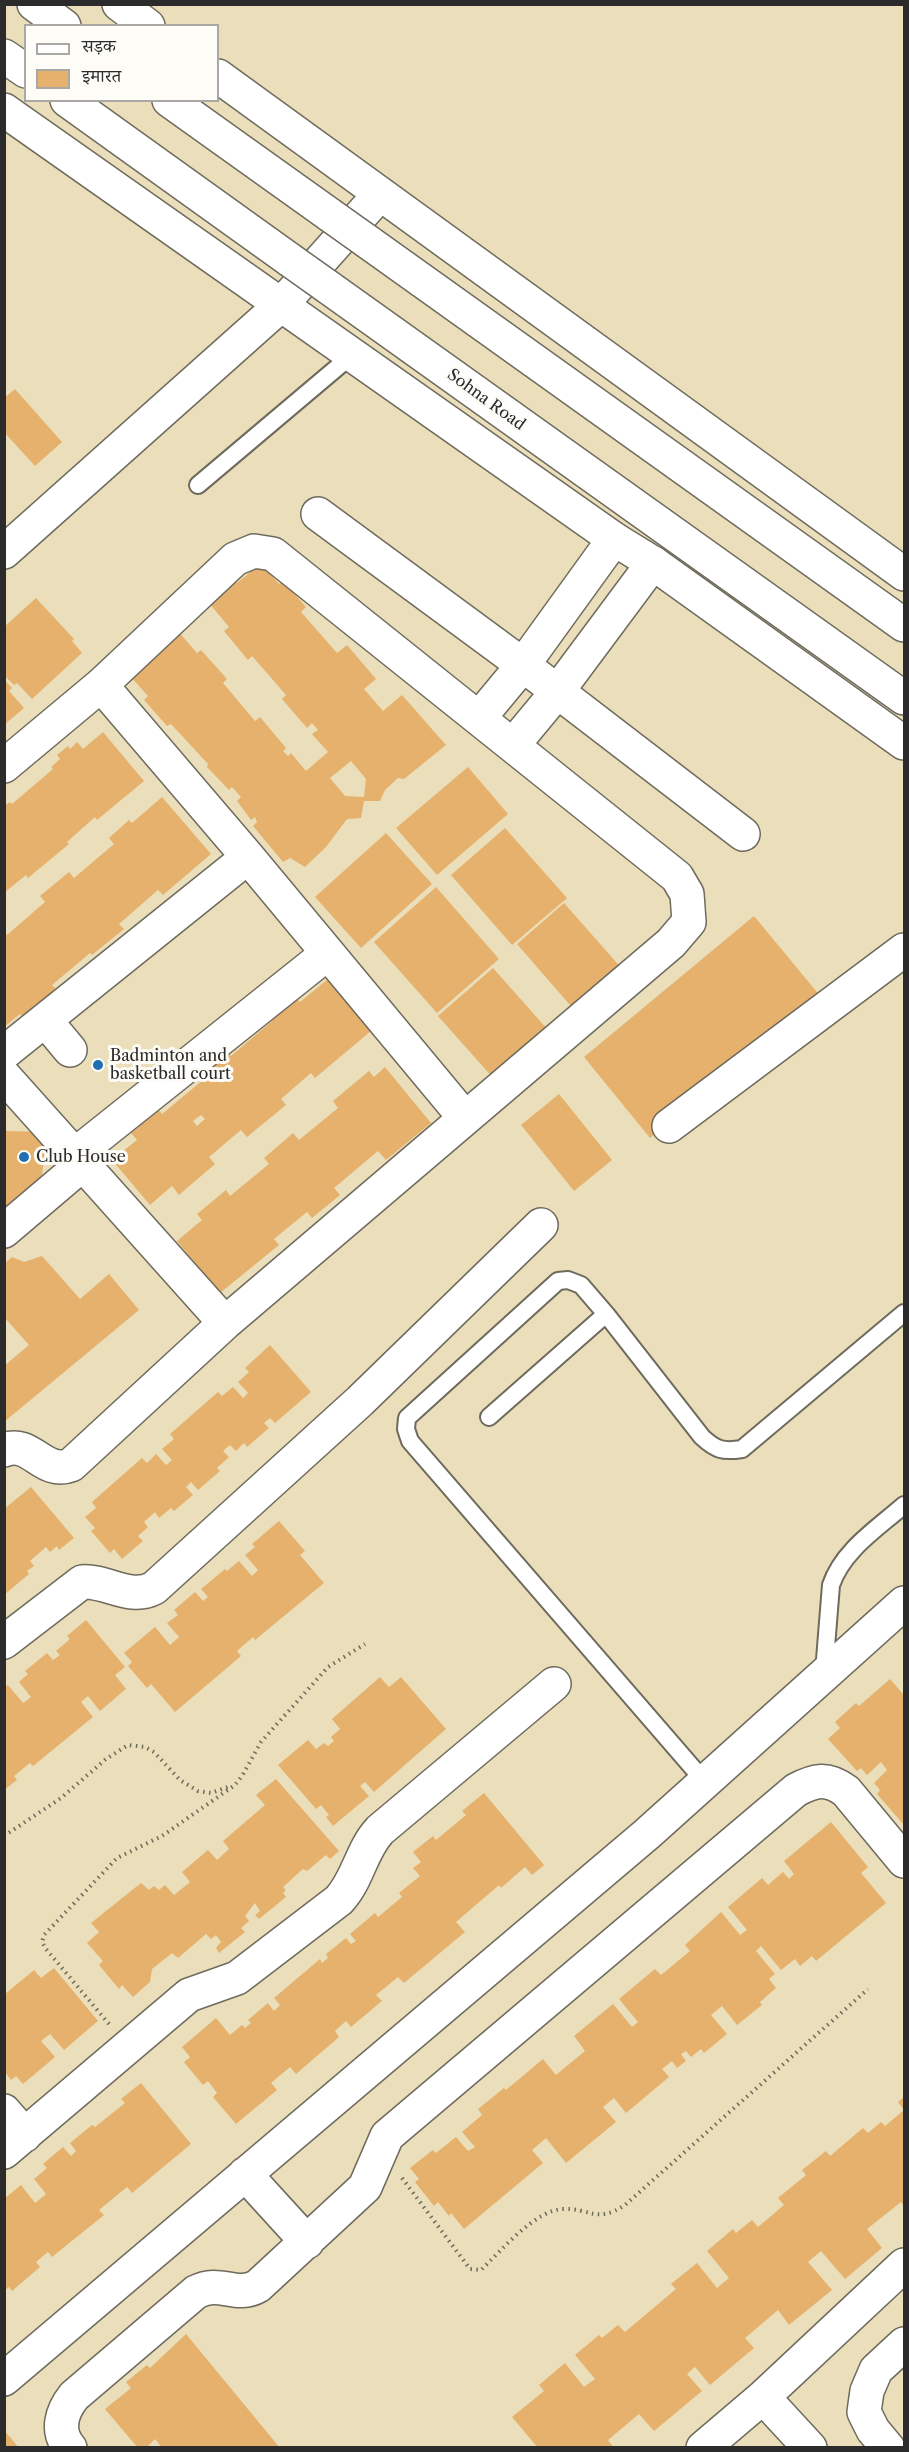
<!DOCTYPE html>
<html>
<head>
<meta charset="utf-8">
<style>
	body { margin:0 }
	#map { position:relative; width:909px; height:2452px; overflow:hidden; background:#eadfba; font-family:"Libre Caslon Text","Noto Serif Devanagari",serif }
	canvas { display:block }
	.frame { position:absolute; inset:0; border:6px solid #2b2b2b; pointer-events:none }
	.legend { position:absolute; left:24px; top:24px; width:195px; height:78px; box-sizing:border-box; background:#fdfcf7; border:2px solid #a9a8a5; margin:0; padding:8px 10px; list-style:none; font-size:18px; color:#2b2b2b }
	.legend li { display:flex; align-items:center; gap:12px; height:30px }
	.legend b { width:30px; border:2px solid #a9a8a5 }
</style>
</head>
<body>
<div id="map">
<canvas width="909" height="2452"></canvas>
<div class="frame"></div>
<ul class="legend">
<li><b style="height:8px;background:#fff"></b>सड़क</li>
<li><b style="height:16px;background:#e5b16d"></b>इमारत</li>
</ul>
</div>
<script>
const ctx = document.querySelector('canvas').getContext('2d');
ctx.lineJoin = 'round';
function fillPath(path, color) {
  ctx.fillStyle = color;
  ctx.fill(path, 'evenodd');
}
function trace(path, color, width, dash) {
  ctx.strokeStyle = color;
  ctx.lineWidth = width;
  ctx.lineCap = dash ? 'butt' : 'round';
  ctx.setLineDash(dash || []);
  ctx.stroke(path);
}
function label(font, color, halo, rows, align = 'center') {
  ctx.font = font + ' "Libre Caslon Text",serif';
  ctx.lineWidth = 6;
  ctx.setLineDash([]);
  ctx.textBaseline = 'middle';
  ctx.strokeStyle = halo;
  ctx.fillStyle = color;
  for (const [text, x, y, turn = 0] of rows) {
    ctx.save();
    ctx.translate(x, y);
    ctx.rotate((+turn || 0) * Math.PI / 180);
    ctx.textAlign = isNaN(turn) ? turn : align;
    if (halo) ctx.strokeText(text, 0, 0);
    ctx.fillText(text, 0, 0);
    ctx.restore();
  }
}
fillPath(new Path2D(`
	M 15,389 L 62,442 L 35,466 L 4,432 L 4,398 Z
	M 261,563 L 279,584 L 283,581 L 306,607 L 301,612 L 337,653 L 347,645 L 376,679 L 364,689 L 383,711 L 402,695 L 446,745 L 404,779 L 398,778 L 385,790 L 380,801 L 364,801 L 361,818 L 347,819 L 326,847 L 305,867 L 290,858 L 283,862 L 253,826 L 257,822 L 255,817 L 251,820 L 237,801 L 241,797 L 232,787 L 229,790 L 207,767 L 208,764 L 171,724 L 167,726 L 144,700 L 148,696 L 130,676 L 177,630 L 197,653 L 201,650 L 227,679 L 223,683 L 255,721 L 260,717 L 286,748 L 283,751 L 288,756 L 291,753 L 306,771 L 328,752 L 312,734 L 318,730 L 312,723 L 307,728 L 282,699 L 286,695 L 252,656 L 248,660 L 224,631 L 229,627 L 209,603 L 235,580 L 237,583 ZM 351,761 L 366,779 L 364,797 L 345,796 L 330,778 Z
	M 36,598 L 74,639 L 72,641 L 82,653 L 32,699 L 17,683 L 14,685 L 4,675 L 4,627 Z
	M 4,679 L 12,688 L 9,691 L 24,708 L 4,725 Z
	M 103,732 L 144,781 L 97,820 L 95,817 L 67,842 L 69,844 L 28,878 L 26,875 L 4,893 L 4,806 L 10,802 L 12,804 L 53,769 L 51,767 L 60,759 L 57,755 L 68,746 L 70,749 L 77,742 L 83,749 Z
	M 468,767 L 508,814 L 437,875 L 396,828 Z
	M 162,797 L 211,854 L 163,895 L 158,890 L 119,924 L 124,929 L 92,955 L 90,953 L 52,985 L 58,991 L 25,1019 L 20,1014 L 4,1027 L 4,932 L 7,935 L 45,902 L 40,896 L 69,872 L 74,878 L 114,844 L 109,838 L 129,820 L 132,823 Z
	M 505,828 L 567,898 L 512,945 L 451,875 Z
	M 386,833 L 432,884 L 361,948 L 315,897 Z
	M 436,887 L 499,959 L 437,1013 L 374,942 Z
	M 564,903 L 623,970 L 576,1012 L 517,944 Z
	M 754,916 L 821,997 L 650,1138 L 584,1057 Z
	M 493,968 L 549,1031 L 494,1079 L 438,1016 Z
	M 328,979 L 371,1031 L 315,1078 L 311,1073 L 281,1099 L 286,1105 L 247,1137 L 241,1130 L 209,1157 L 215,1164 L 179,1195 L 172,1186 L 150,1205 L 112,1160 L 137,1140 L 131,1133 L 139,1127 L 136,1124 L 147,1115 L 150,1118 L 159,1110 L 162,1114 L 203,1080 L 199,1075 L 227,1051 L 231,1056 L 272,1021 L 270,1019 L 296,998 L 300,1002 ZM 201,1115 L 205,1119 L 197,1126 L 193,1121 Z
	M 385,1067 L 431,1123 L 386,1160 L 378,1151 L 334,1188 L 340,1195 L 312,1218 L 307,1212 L 274,1239 L 279,1245 L 220,1293 L 177,1241 L 202,1220 L 197,1214 L 226,1190 L 230,1196 L 269,1164 L 264,1158 L 293,1133 L 299,1140 L 338,1108 L 333,1101 L 369,1071 L 374,1077 Z
	M 559,1094 L 612,1160 L 574,1191 L 521,1125 Z
	M 4,1129 L 6,1131 L 48,1132 L 41,1181 L 9,1209 L 4,1204 Z
	M 42,1256 L 80,1299 L 109,1274 L 139,1310 L 4,1422 L 4,1366 L 29,1345 L 4,1317 L 4,1264 L 12,1257 L 24,1262 Z
	M 270,1345 L 311,1392 L 275,1423 L 270,1418 L 264,1423 L 269,1428 L 247,1447 L 244,1443 L 236,1451 L 230,1445 L 223,1451 L 229,1457 L 217,1468 L 220,1471 L 198,1490 L 191,1482 L 186,1487 L 193,1495 L 174,1511 L 171,1508 L 159,1518 L 155,1512 L 144,1522 L 148,1527 L 138,1536 L 143,1541 L 122,1559 L 114,1549 L 110,1553 L 91,1531 L 95,1528 L 85,1517 L 96,1508 L 92,1502 L 142,1458 L 147,1463 L 156,1454 L 166,1465 L 172,1460 L 162,1449 L 174,1439 L 170,1434 L 218,1392 L 222,1396 L 233,1387 L 243,1398 L 248,1393 L 238,1382 L 249,1372 L 245,1368 Z
	M 31,1487 L 74,1538 L 59,1550 L 57,1546 L 50,1552 L 46,1547 L 30,1561 L 34,1566 L 27,1571 L 29,1574 L 4,1595 L 4,1509 Z
	M 279,1521 L 305,1551 L 300,1555 L 324,1583 L 255,1640 L 253,1637 L 237,1651 L 241,1656 L 175,1712 L 151,1684 L 147,1688 L 128,1666 L 132,1662 L 124,1653 L 155,1627 L 170,1645 L 179,1637 L 167,1623 L 178,1615 L 174,1610 L 195,1592 L 203,1601 L 208,1597 L 201,1589 L 225,1569 L 227,1571 L 239,1561 L 252,1576 L 258,1570 L 245,1555 L 255,1547 L 252,1544 Z
	M 86,1620 L 125,1667 L 115,1675 L 126,1689 L 100,1711 L 88,1696 L 81,1702 L 93,1717 L 33,1766 L 30,1763 L 14,1776 L 17,1780 L 4,1790 L 4,1688 L 8,1685 L 23,1703 L 31,1697 L 19,1682 L 28,1674 L 25,1671 L 47,1653 L 53,1660 L 60,1655 L 56,1651 L 70,1639 L 67,1636 Z
	M 380,1677 L 389,1687 L 401,1677 L 446,1729 L 374,1792 L 365,1782 L 360,1786 L 369,1796 L 333,1826 L 326,1817 L 329,1815 L 321,1805 L 316,1809 L 278,1765 L 308,1740 L 316,1749 L 324,1743 L 328,1746 L 334,1741 L 331,1737 L 340,1729 L 332,1719 Z
	M 890,1679 L 904,1695 L 904,1825 L 877,1794 L 880,1790 L 874,1783 L 887,1770 L 881,1762 L 867,1775 L 861,1768 L 857,1771 L 828,1739 L 840,1728 L 835,1722 L 856,1703 L 859,1706 Z
	M 276,1779 L 339,1851 L 330,1859 L 326,1855 L 307,1871 L 303,1869 L 283,1887 L 286,1890 L 283,1893 L 286,1897 L 259,1919 L 255,1915 L 260,1911 L 255,1903 L 245,1916 L 249,1921 L 241,1928 L 245,1932 L 219,1953 L 216,1948 L 221,1942 L 216,1935 L 211,1939 L 206,1934 L 178,1958 L 172,1953 L 152,1969 L 150,1982 L 133,1997 L 122,1985 L 119,1989 L 99,1965 L 103,1961 L 87,1943 L 99,1932 L 91,1923 L 141,1883 L 149,1890 L 154,1886 L 159,1890 L 165,1885 L 174,1895 L 190,1882 L 182,1872 L 208,1850 L 217,1860 L 229,1849 L 223,1841 L 265,1805 L 256,1795 Z
	M 484,1793 L 544,1865 L 532,1875 L 525,1867 L 501,1888 L 499,1885 L 456,1922 L 465,1932 L 404,1983 L 398,1977 L 376,1995 L 382,2001 L 351,2027 L 346,2021 L 335,2031 L 339,2037 L 296,2074 L 290,2067 L 271,2083 L 277,2090 L 236,2124 L 213,2097 L 217,2093 L 208,2081 L 203,2085 L 184,2062 L 190,2057 L 182,2047 L 216,2018 L 230,2035 L 242,2025 L 245,2028 L 251,2023 L 248,2020 L 268,2003 L 274,2011 L 280,2005 L 274,1998 L 320,1959 L 322,1963 L 328,1958 L 326,1954 L 346,1938 L 351,1944 L 356,1941 L 350,1934 L 375,1913 L 378,1917 L 402,1897 L 399,1893 L 420,1876 L 413,1868 L 421,1862 L 413,1852 L 433,1836 L 436,1840 L 466,1815 L 462,1811 Z
	M 831,1822 L 868,1867 L 861,1873 L 886,1903 L 816,1961 L 812,1956 L 800,1966 L 795,1959 L 781,1970 L 761,1946 L 756,1951 L 775,1974 L 769,1979 L 776,1988 L 760,2002 L 762,2005 L 737,2025 L 722,2006 L 711,2015 L 727,2034 L 704,2053 L 701,2049 L 691,2057 L 686,2051 L 681,2054 L 686,2061 L 677,2068 L 672,2061 L 662,2069 L 669,2077 L 626,2113 L 614,2098 L 603,2107 L 616,2122 L 566,2163 L 546,2138 L 532,2150 L 543,2163 L 464,2229 L 451,2213 L 449,2216 L 438,2202 L 434,2206 L 415,2182 L 419,2179 L 410,2168 L 433,2150 L 436,2153 L 456,2137 L 468,2151 L 475,2147 L 462,2132 L 482,2115 L 478,2109 L 504,2088 L 506,2090 L 543,2059 L 556,2075 L 585,2051 L 574,2036 L 613,2004 L 632,2027 L 638,2022 L 619,1999 L 655,1969 L 661,1975 L 690,1951 L 685,1945 L 721,1912 L 740,1935 L 747,1930 L 728,1907 L 762,1878 L 768,1885 L 783,1872 L 789,1879 L 794,1874 L 784,1861 Z
	M 54,1968 L 98,2021 L 64,2050 L 50,2034 L 41,2041 L 55,2057 L 23,2084 L 16,2076 L 11,2080 L 5,2072 L 5,1994 L 34,1970 L 41,1978 Z
	M 141,2083 L 191,2144 L 132,2193 L 127,2187 L 99,2210 L 104,2215 L 52,2257 L 48,2252 L 36,2262 L 40,2267 L 12,2291 L 9,2287 L 4,2291 L 4,2199 L 21,2185 L 35,2203 L 46,2194 L 34,2179 L 47,2168 L 43,2164 L 63,2147 L 71,2156 L 76,2151 L 70,2143 L 92,2125 L 95,2127 L 125,2103 L 121,2099 Z
	M 904,2097 L 904,2206 L 901,2202 L 867,2229 L 882,2248 L 845,2279 L 821,2251 L 808,2262 L 832,2290 L 789,2325 L 778,2310 L 745,2338 L 754,2348 L 710,2385 L 695,2367 L 687,2374 L 702,2391 L 654,2431 L 639,2414 L 608,2440 L 614,2448 L 538,2448 L 512,2417 L 544,2391 L 539,2385 L 565,2363 L 584,2387 L 595,2379 L 575,2355 L 599,2335 L 602,2338 L 618,2325 L 625,2332 L 676,2289 L 671,2284 L 697,2263 L 717,2288 L 729,2278 L 707,2251 L 733,2229 L 736,2233 L 752,2220 L 758,2227 L 784,2205 L 778,2198 L 806,2175 L 802,2170 L 826,2151 L 830,2156 L 863,2128 L 868,2133 L 881,2122 L 885,2126 L 904,2110 L 898,2102 Z
	M 186,2334 L 280,2448 L 162,2448 L 155,2439 L 146,2448 L 138,2448 L 105,2409 L 131,2388 L 126,2382 L 147,2365 L 150,2368 Z
	M 4,2430 L 19,2448 L 4,2448 Z`), '#e5b16d');
const service = new Path2D(`
	M 198,485 L 352,355
	M 489,1417 L 606,1314
	M 824,1672 L 831,1585 C 843,1550 878,1528 904,1505
	M 705,1782 L 410,1441 L 406,1429 L 407,1418 L 558,1281 L 568,1280 L 581,1285 L 606,1314 L 702,1437 C 716,1450 723,1452 742,1449 L 904,1313`);
const minor = new Path2D(`
	M 318,514 L 523,665 L 743,834
	M 4,552 L 281,305 L 380,194
	M 101,685 L 248,857 L 465,1118
	M 479,718 L 523,665 L 614,539
	M 513,745 L 557,692 L 653,563
	M 4,766 L 101,685 L 235,559 L 254,551 L 273,554 L 677,877 L 687,894 L 689,922 L 671,943 L 225,1323 L 71,1465 C 43,1476 31,1439 4,1450
	M 45,1020 L 70,1050
	M 4,1053 L 248,857
	M 4,1076 L 225,1323
	M 669,1126 L 904,950
	M 76,1154 L 328,953
	M 4,1231 L 84,1163
	M 4,1642 L 82,1582 C 107,1580 130,1601 154,1588 L 360,1401 L 541,1225
	M 4,2111 L 25,2135
	M 4,2152 L 189,1995 L 237,1978 L 339,1900 C 358,1880 361,1850 380,1830 L 554,1684
	M 245,2174 L 307,2242
	M 4,2379 L 647,1834 L 904,1603
	M 763,2397 L 810,2448
	M 70,2448 C 55,2431 62,2411 74,2396 L 196,2292 C 221,2279 235,2299 258,2286 L 365,2187 L 387,2136 L 796,1790 C 815,1780 827,1777 846,1791 L 904,1861
	M 703,2448 L 763,2397 L 904,2265
	M 888,2448 L 873,2430 L 864,2412 L 867,2391 L 876,2370 L 904,2344`);
const secondary = new Path2D(`
	M 119,4 L 148,26
	M 218,76 L 904,574
	M 4,110 L 614,539 L 653,563 L 904,743`);
const trunk = new Path2D(`
	M 34,4 L 64,26
	M 4,56 L 26,71
	M 67,100 L 290,260
	M 169,100 L 330,215
	M 368,242 L 904,625
	M 328,287 L 904,698`);
trace(service, '#6e6a5d', 20);
trace(minor, '#6e6a5d', 36);
trace(secondary, '#6e6a5d', 36);
trace(trunk, '#6e6a5d', 36);
trace(new Path2D(`
	M 4,1836 L 61,1798 L 106,1759 L 128,1745 L 145,1747 L 154,1752 L 180,1780 L 198,1791 L 211,1793 L 228,1787
	M 109,2024 L 46,1949 L 42,1942 L 44,1935 L 117,1858 L 162,1836 L 235,1785 L 242,1776 L 261,1742 L 328,1667 L 365,1644
	M 402,2178 L 470,2269 L 481,2270 C 501,2251 535,2210 563,2209 C 591,2208 596,2224 625,2205 L 868,1989`), '#6e6a5d', 4, [1.5, 4.5]);
trace(service, '#fff', 16);
trace(minor, '#fff', 33);
trace(secondary, '#fff', 33);
trace(trunk, '#fff', 33);
const trunkBridge = new Path2D(`
	M 330,215 L 368,242
	M 290,260 L 328,287`);
trace(trunkBridge, '#6e6a5d', 36, []);
trace(trunkBridge, '#fff', 33);
for (const [x, y, r, color] of [
	[98,1065,6,"#1f6fb2"],
	[24,1157,6,"#1f6fb2"]
]) {
  const dot = new Path2D();
  dot.arc(x, y, r, 0, 2 * Math.PI);
  ctx.fillStyle = color;
  ctx.fill(dot);
  trace(dot, '#fdfcf7', 2);
}
label('16px', '#2b2b2b', '#fdfcf7', [
	["Sohna Road",486,400,36]
]);
label('16px', '#2b2b2b', '#fdfcf7', [
	["Badminton and",110,1056],
	["basketball court",110,1074],
	["Club House",36,1157]
], 'left');
</script>
</body>
</html>
